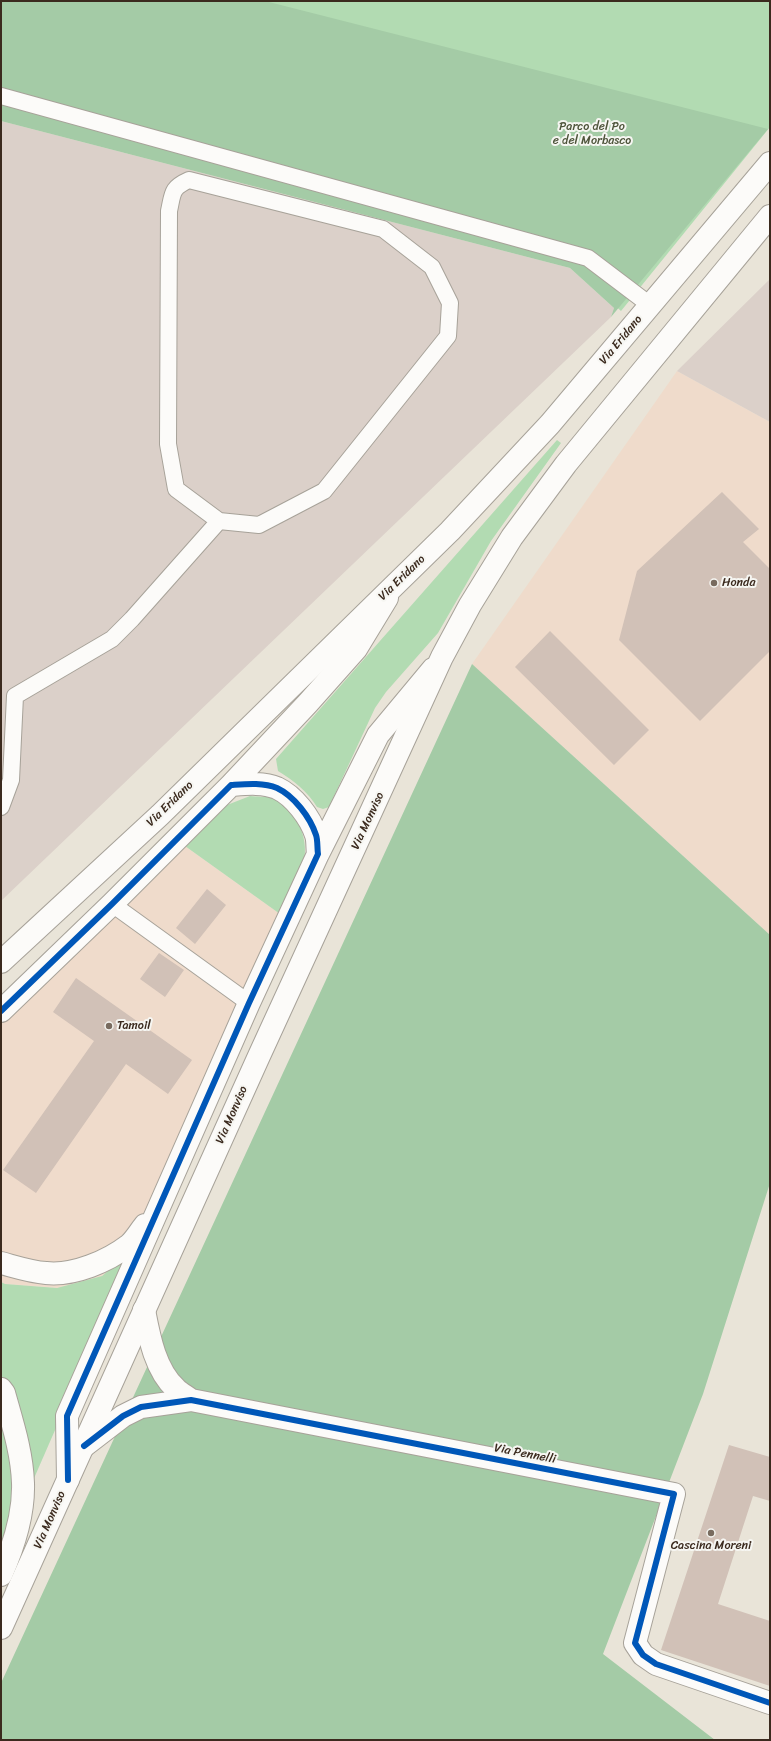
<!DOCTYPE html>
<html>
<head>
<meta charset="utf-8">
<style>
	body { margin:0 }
	#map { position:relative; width:771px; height:1741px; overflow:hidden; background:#e9e4d8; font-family:Sriracha,sans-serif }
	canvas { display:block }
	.frame { position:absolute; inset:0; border:2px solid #3b2a1e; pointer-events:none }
</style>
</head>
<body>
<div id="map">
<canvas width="771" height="1741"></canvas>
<div class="frame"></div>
</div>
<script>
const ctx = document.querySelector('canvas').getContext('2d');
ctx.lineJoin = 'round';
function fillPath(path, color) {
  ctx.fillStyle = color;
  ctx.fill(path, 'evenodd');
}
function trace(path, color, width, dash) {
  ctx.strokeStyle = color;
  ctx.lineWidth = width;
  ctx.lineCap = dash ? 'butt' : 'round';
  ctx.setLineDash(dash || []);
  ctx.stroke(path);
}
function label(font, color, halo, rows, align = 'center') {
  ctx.font = font + ' Sriracha,sans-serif';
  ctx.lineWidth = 4;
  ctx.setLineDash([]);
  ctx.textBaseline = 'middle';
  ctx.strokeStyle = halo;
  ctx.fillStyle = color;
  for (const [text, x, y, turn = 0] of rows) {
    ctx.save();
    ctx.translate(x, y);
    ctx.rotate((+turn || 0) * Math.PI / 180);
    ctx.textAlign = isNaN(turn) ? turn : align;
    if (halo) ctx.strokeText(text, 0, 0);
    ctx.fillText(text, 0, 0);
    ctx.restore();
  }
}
fillPath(new Path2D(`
	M 677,371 L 770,422 L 770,935 L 472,664 Z
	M 185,846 L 280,914 L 134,1249 L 102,1276 L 57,1288 L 5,1284 L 1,1282 L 1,1021 Z`), '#efdbcb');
fillPath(new Path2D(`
	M 1,121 L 570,268 L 614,308 L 611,317 L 1,901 Z
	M 770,279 L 770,422 L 677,371 Z`), '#dbd0c9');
fillPath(new Path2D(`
	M 1,1 L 770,1 L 770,127 L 621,311 L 571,266 Z
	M 557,440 L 561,443 L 491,541 L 438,633 L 386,692 L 375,708 L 329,807 L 323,809 L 317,807 C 307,791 294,781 278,771 L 276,759 Z
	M 250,796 C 257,797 265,796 272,798 C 296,806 309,838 304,861 C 301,875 286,900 280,914 L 185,846 L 227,805 Z
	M 134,1249 L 1,1554 L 1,1282 L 5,1284 L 57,1288 L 102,1276 Z`), '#b2dbb2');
fillPath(new Path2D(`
	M 1,1 L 265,1 L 768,129 L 611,317 L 614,308 L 570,268 L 1,121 Z
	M 472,664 L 770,935 L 770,1183 L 703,1394 L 603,1654 L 715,1740 L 1,1740 L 1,1683 Z`), '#a4cba6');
fillPath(new Path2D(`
	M 722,492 L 759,529 L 743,542 L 770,569 L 770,651 L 700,721 L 619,640 L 637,571 Z
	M 550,631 L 649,730 L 614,765 L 515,667 Z
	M 207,889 L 226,905 L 195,944 L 176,928 Z
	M 159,953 L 184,970 L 165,997 L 140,979 Z
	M 76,978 L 192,1060 L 168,1094 L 126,1064 L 36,1193 L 3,1170 L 94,1041 L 53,1012 Z
	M 729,1445 L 770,1457 L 770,1501 L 753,1496 L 718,1604 L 770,1621 L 770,1686 L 661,1650 Z`), '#d1c1b7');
const lane = new Path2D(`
	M 1,96 L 588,258 L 650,305
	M 189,180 L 383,229 L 432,267 L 450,303 L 448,336 L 324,491 L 259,525 L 219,521 L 176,489 L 168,444 L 169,211 C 173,193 171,188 189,180 Z
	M 1,807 L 11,780 L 15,696 L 112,639 L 132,619 L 219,521
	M 112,904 L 249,1003`);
const street = new Path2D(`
	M 231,785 L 308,703 L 356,649 L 387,598
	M 318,854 L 378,735 L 433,669
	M 1,1011 L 112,904 L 231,785 C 245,784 263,782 277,788 C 294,796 310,817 316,835 C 318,841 317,848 318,854 L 249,1003 L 67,1416 L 68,1480
	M 1,1263 C 16,1267 31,1272 46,1273 C 74,1276 108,1261 129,1245 C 135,1240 140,1231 145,1225
	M 144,1310 C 149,1336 155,1370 176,1389 C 180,1393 186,1396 191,1400
	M 1,1389 L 4,1393 C 12,1422 22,1452 23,1483 C 24,1513 13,1548 1,1575
	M 84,1446 L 123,1416 L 141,1407 L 191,1400 L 674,1494 L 635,1643 L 643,1655 L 656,1664 L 770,1703`);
const primary = new Path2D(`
	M 1,962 L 160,815 L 450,531 L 550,424 L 770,163
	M 1,1628 L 259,1056 L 442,657 L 470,605 L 512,537 L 566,464 L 770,216`);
trace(lane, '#a7a299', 18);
trace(street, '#a7a299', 24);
trace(primary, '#a7a299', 24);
trace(lane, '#fcfbf9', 16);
trace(street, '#fcfbf9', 22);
trace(primary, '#fcfbf9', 22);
trace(new Path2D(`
	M 1,1011 L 112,904 L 231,785 C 245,784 263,782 277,788 C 294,796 310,817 316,835 C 318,841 317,848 318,854 L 249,1003 L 67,1416 L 68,1480
	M 84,1446 L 123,1416 L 141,1407 L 191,1400 L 674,1494 L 635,1643 L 643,1655 L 656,1664 L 770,1703`), '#0057b8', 6);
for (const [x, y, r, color] of [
	[714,583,4,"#786b5f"],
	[109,1026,4,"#786b5f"],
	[711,1533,4,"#786b5f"]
]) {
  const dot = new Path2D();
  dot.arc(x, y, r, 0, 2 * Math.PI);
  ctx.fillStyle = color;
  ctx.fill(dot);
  trace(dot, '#f6f6f2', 1.5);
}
label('12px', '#4e543b', '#f6f6f2', [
	["Parco del Po",592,127],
	["e del Morbasco",592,141]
]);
label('12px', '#3b2a1e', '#f6f6f2', [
	["Via Eridano",621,340,-50],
	["Via Eridano",402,578,-44],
	["Via Eridano",170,804,-44],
	["Via Monviso",368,821,-65],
	["Via Monviso",232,1115,-66],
	["Via Pennelli",525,1454,11],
	["Via Monviso",50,1520,-66]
]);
label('12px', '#3b2a1e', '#f6f6f2', [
	["Honda",722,583],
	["Tamoil",117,1026],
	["Cascina Moreni",711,1546,"center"]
], 'left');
</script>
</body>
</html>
